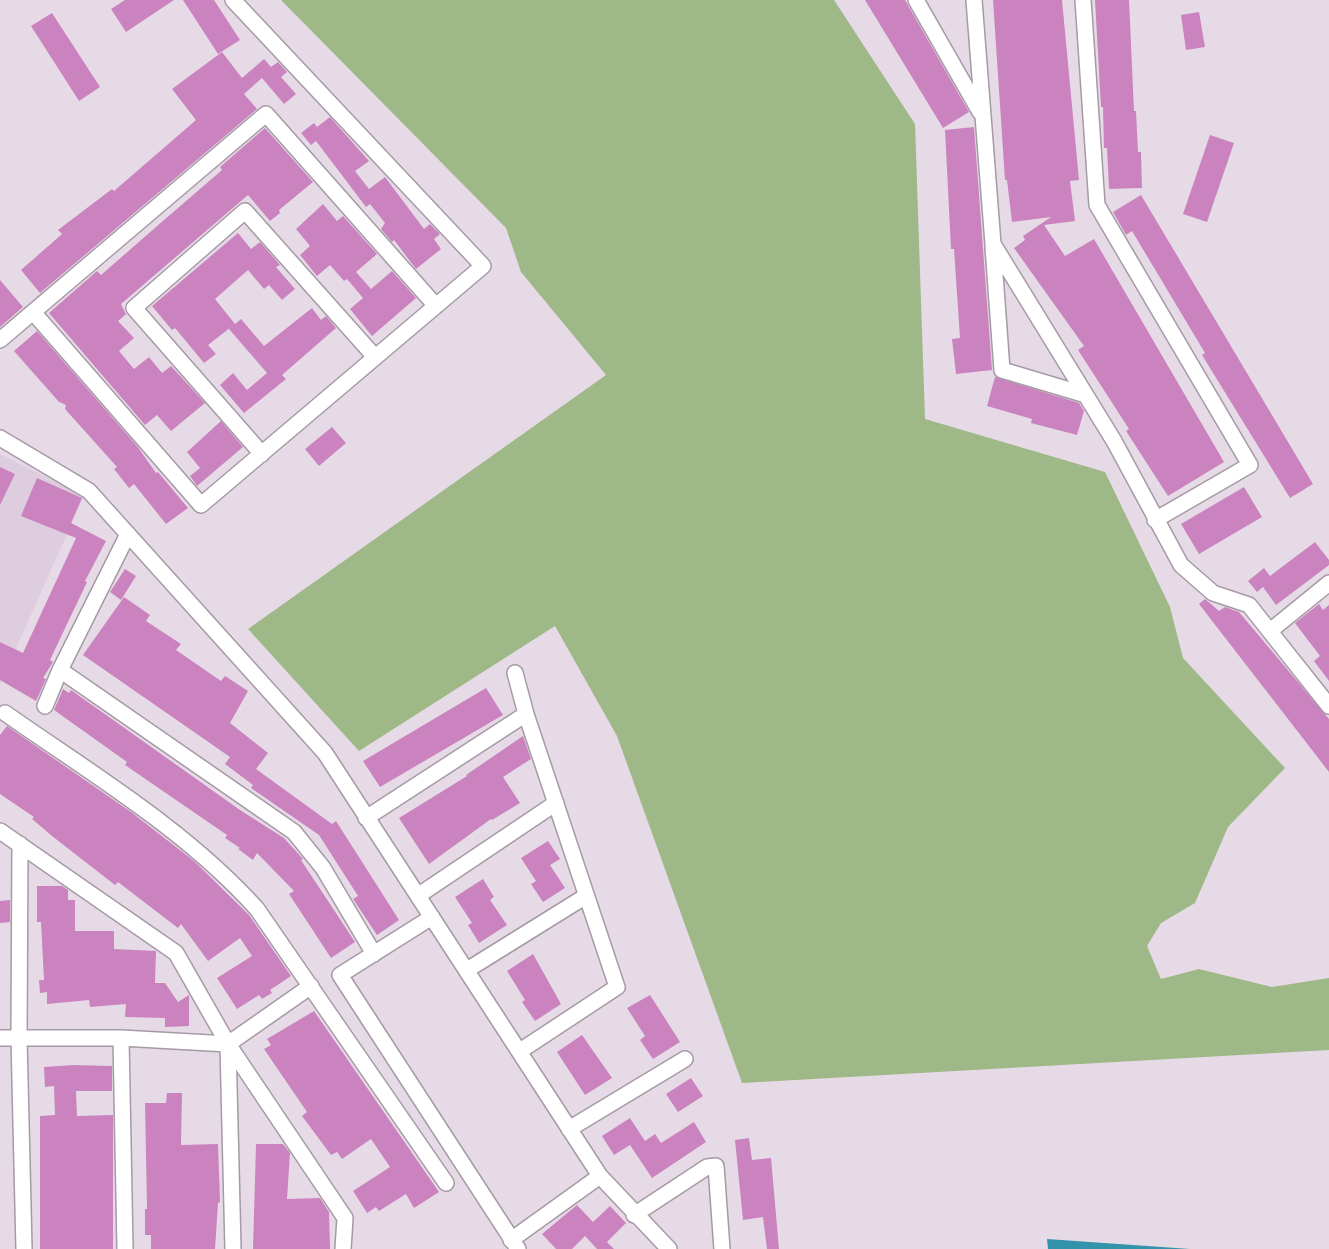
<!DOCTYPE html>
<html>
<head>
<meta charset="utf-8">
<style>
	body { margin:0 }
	canvas { display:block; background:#e6dae7 }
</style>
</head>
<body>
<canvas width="1329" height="1249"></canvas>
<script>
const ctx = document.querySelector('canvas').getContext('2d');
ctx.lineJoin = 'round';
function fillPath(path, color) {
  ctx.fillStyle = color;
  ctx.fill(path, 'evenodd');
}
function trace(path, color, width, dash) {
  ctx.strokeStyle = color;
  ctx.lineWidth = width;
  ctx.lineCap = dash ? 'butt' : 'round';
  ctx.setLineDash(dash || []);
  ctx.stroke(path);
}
fillPath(new Path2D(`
	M 0,454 L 84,496 L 0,684 Z`), '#ddcddf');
fillPath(new Path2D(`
	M 281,0 L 834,0 L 915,124 L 925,419 L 1105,472 L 1170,607 L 1183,658 L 1285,768 L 1228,827 L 1195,903 L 1161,923 L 1147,946 L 1161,979 L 1199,969 L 1272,987 L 1329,978 L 1329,1050 L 742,1083 L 617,736 L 555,626 L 359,751 L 248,629 L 606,375 L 521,272 L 506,228 Z`), '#9fb887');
fillPath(new Path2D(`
	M 1047,1239 L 1190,1249 L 1048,1249 Z`), '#3293aa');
fillPath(new Path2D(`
	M 125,0 L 174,0 L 126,32 L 111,9 Z
	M 183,0 L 214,0 L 240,40 L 218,54 Z
	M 865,0 L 905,0 L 969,112 L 943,128 Z
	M 993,0 L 1062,0 L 1079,180 L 1070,181 L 1075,221 L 1044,225 L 1065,256 L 1094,239 L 1224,462 L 1168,496 L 1126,431 L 1129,429 L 1078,350 L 1084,346 L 1014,248 L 1025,240 L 1023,236 L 1051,217 L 1012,222 L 1007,180 L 1005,180 Z
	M 1095,0 L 1129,0 L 1134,111 L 1136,111 L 1138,152 L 1141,152 L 1142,188 L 1109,189 L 1107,148 L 1104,148 L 1103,107 L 1101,107 Z
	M 1199,12 L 1205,47 L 1186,50 L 1181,15 Z
	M 52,13 L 100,87 L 79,101 L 31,26 Z
	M 222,52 L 242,78 L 264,59 L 271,67 L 278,62 L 287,72 L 281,77 L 296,94 L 284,104 L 262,78 L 244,94 L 257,109 L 40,293 L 21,270 L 62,234 L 58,230 L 112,189 L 114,191 L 196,120 L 172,89 Z
	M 330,117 L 369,161 L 355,171 L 369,189 L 385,177 L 424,229 L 430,224 L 440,234 L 434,239 L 441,249 L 416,269 L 394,240 L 392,242 L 381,229 L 385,223 L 370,204 L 366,207 L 316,141 L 311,145 L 301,133 L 314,123 L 317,127 Z
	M 974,127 L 992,370 L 956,374 L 952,339 L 960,338 L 954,249 L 951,249 L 945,130 Z
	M 265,128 L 313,182 L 279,210 L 280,213 L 270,221 L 248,195 L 121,304 L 126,314 L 118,321 L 134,338 L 119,351 L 134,369 L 149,357 L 162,373 L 171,366 L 205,403 L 171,431 L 157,415 L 145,425 L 49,313 L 97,271 L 101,275 L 164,220 L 222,170 L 220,167 Z
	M 1210,135 L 1234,143 L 1207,222 L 1183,214 Z
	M 1141,195 L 1313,484 L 1290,498 L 1202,355 L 1205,353 L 1132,231 L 1126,235 L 1113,212 Z
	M 323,204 L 337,221 L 343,216 L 377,254 L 356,272 L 371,289 L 392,271 L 416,298 L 372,336 L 350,309 L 363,298 L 347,279 L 344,281 L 330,265 L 317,276 L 300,255 L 310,246 L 296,229 Z
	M 238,233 L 251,249 L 260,242 L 280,265 L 276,267 L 295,289 L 282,300 L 269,285 L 264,289 L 248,270 L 215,299 L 235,324 L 208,345 L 216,354 L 204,363 L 175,328 L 172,330 L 152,306 Z
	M 0,280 L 23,307 L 0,327 Z
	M 312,308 L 321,320 L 326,316 L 336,328 L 282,375 L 286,379 L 244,413 L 220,385 L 233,373 L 247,390 L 267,373 L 229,329 L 241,319 L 264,346 Z
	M 37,331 L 137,446 L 156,473 L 158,472 L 188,508 L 166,524 L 134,484 L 129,488 L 114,469 L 117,467 L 65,409 L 66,405 L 59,402 L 14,351 Z
	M 995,377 L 1079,403 L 1084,411 L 1077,435 L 1031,423 L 1032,419 L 987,406 Z
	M 221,421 L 243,447 L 197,486 L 190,476 L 200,468 L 187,452 Z
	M 332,427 L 346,443 L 319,466 L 305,449 Z
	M 0,467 L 15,474 L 0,505 Z
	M 37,478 L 82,498 L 71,523 L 106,541 L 85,581 L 87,582 L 50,660 L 53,662 L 43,678 L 46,679 L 36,701 L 0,680 L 0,642 L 23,653 L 76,538 L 21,516 Z
	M 1244,487 L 1262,517 L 1199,554 L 1181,524 Z
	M 1315,542 L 1329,560 L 1329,565 L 1276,605 L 1263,587 L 1257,592 L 1248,581 L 1264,568 L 1270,576 Z
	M 125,569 L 136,576 L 121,600 L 110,592 Z
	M 124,597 L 150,615 L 146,621 L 181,644 L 176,650 L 221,681 L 225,676 L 248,691 L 230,723 L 268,753 L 256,769 L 332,824 L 336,821 L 399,920 L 377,935 L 353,899 L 358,896 L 319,835 L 251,788 L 253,785 L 225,764 L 230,757 L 83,655 Z
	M 1205,599 L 1219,611 L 1225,607 L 1239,612 L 1329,719 L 1329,772 L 1199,604 Z
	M 1319,604 L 1323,610 L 1329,605 L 1329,681 L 1314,661 L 1320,656 L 1295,623 Z
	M 486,688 L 503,715 L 380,787 L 363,761 Z
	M 63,689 L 69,693 L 71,690 L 240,810 L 284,838 L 303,859 L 301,860 L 355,942 L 331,958 L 289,894 L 294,891 L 257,853 L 253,860 L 238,849 L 240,848 L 225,838 L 227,835 L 125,765 L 127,762 L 54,710 Z
	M 7,726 L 131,812 L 194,861 L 249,915 L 291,976 L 270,990 L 272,993 L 262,999 L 259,995 L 237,1009 L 217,978 L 252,956 L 240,938 L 208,961 L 181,924 L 178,928 L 118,882 L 115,885 L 52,836 L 32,819 L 34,817 L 0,794 L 0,735 Z
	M 523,736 L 531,759 L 503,777 L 520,803 L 492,820 L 491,819 L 429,864 L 399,818 L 467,776 L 466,775 Z
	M 548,841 L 560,859 L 550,865 L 565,888 L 543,902 L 531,884 L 536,881 L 521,858 Z
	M 483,879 L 494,897 L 490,900 L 507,925 L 479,943 L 468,925 L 472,923 L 455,897 Z
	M 37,886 L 62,886 L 68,890 L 68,900 L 75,900 L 75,931 L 114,931 L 114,949 L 156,951 L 155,983 L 165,983 L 178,1002 L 189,995 L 189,1026 L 165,1027 L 165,1018 L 125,1017 L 126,1004 L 90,1007 L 89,1000 L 47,1004 L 47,992 L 40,993 L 39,980 L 44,980 L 41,922 L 37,922 Z
	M 10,900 L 10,922 L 0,923 L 0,901 Z
	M 533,954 L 561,1004 L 535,1021 L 522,1002 L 525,1000 L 507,971 Z
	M 650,995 L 680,1042 L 653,1059 L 640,1040 L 645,1036 L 627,1008 Z
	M 314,1011 L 439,1192 L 414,1208 L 406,1194 L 379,1211 L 376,1207 L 367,1213 L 353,1191 L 390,1167 L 371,1139 L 342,1159 L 337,1152 L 331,1155 L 302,1116 L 307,1112 L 264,1049 L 271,1045 L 267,1039 Z
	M 582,1035 L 612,1078 L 585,1095 L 557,1052 Z
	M 74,1065 L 112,1066 L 112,1091 L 76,1091 L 77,1116 L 113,1115 L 113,1249 L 40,1249 L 40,1116 L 55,1115 L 54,1086 L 45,1087 L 44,1067 Z
	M 691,1078 L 703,1096 L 678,1112 L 666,1094 Z
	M 167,1093 L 182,1093 L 181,1145 L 218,1144 L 220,1202 L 218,1203 L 215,1249 L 151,1249 L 151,1235 L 145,1235 L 145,1209 L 147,1209 L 145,1103 L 166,1103 Z
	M 630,1118 L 645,1141 L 655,1134 L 661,1143 L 694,1122 L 706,1142 L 652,1178 L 630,1145 L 614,1155 L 602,1136 Z
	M 749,1138 L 752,1160 L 771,1158 L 779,1249 L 767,1249 L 763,1217 L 743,1220 L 735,1140 Z
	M 256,1144 L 283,1144 L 290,1153 L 287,1199 L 320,1198 L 329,1212 L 330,1249 L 253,1249 Z
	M 577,1205 L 593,1222 L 610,1206 L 626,1223 L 607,1242 L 614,1249 L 597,1249 L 585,1236 L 572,1249 L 556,1249 L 542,1234 Z`), '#cb83bf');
const street = new Path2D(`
	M 916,0 L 980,112
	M 974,0 L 993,244 L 1114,441 L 1181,565 L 1213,593 L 1249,605 L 1329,706
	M 1083,0 L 1097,205 L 1250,465 L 1155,520
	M 993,247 L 1002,370 L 1086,395
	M 33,312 L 201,505 L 483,266 L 233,0
	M 0,340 L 266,114 L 436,306
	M 0,438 L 89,491 L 325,753 L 600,1176 L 669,1249
	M 262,454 L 134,308 L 245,211 L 375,357
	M 1270,631 L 1329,583
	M 60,670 L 294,832 L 323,868 L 374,954
	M 515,673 L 526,714 L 617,987 L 520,1051
	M 45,706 L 60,670 L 128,534
	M 5,713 C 92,774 186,830 257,909 L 446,1183
	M 366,818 L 526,714
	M 0,831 L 176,953 L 228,1044 L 345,1218 L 343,1249
	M 20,844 L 19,1038 L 24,1249
	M 419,895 L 556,803
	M 432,917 L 340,975 L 518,1249
	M 467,970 L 586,896
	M 0,1038 L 121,1038 L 228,1044 L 311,986
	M 121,1038 L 125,1249
	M 228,1045 L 233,1249
	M 569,1129 L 685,1059
	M 634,1215 L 707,1167 L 716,1166 L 722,1249
	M 511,1240 L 600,1176`);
trace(street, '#a59aa6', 18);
trace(street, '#fff', 15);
</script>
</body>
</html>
